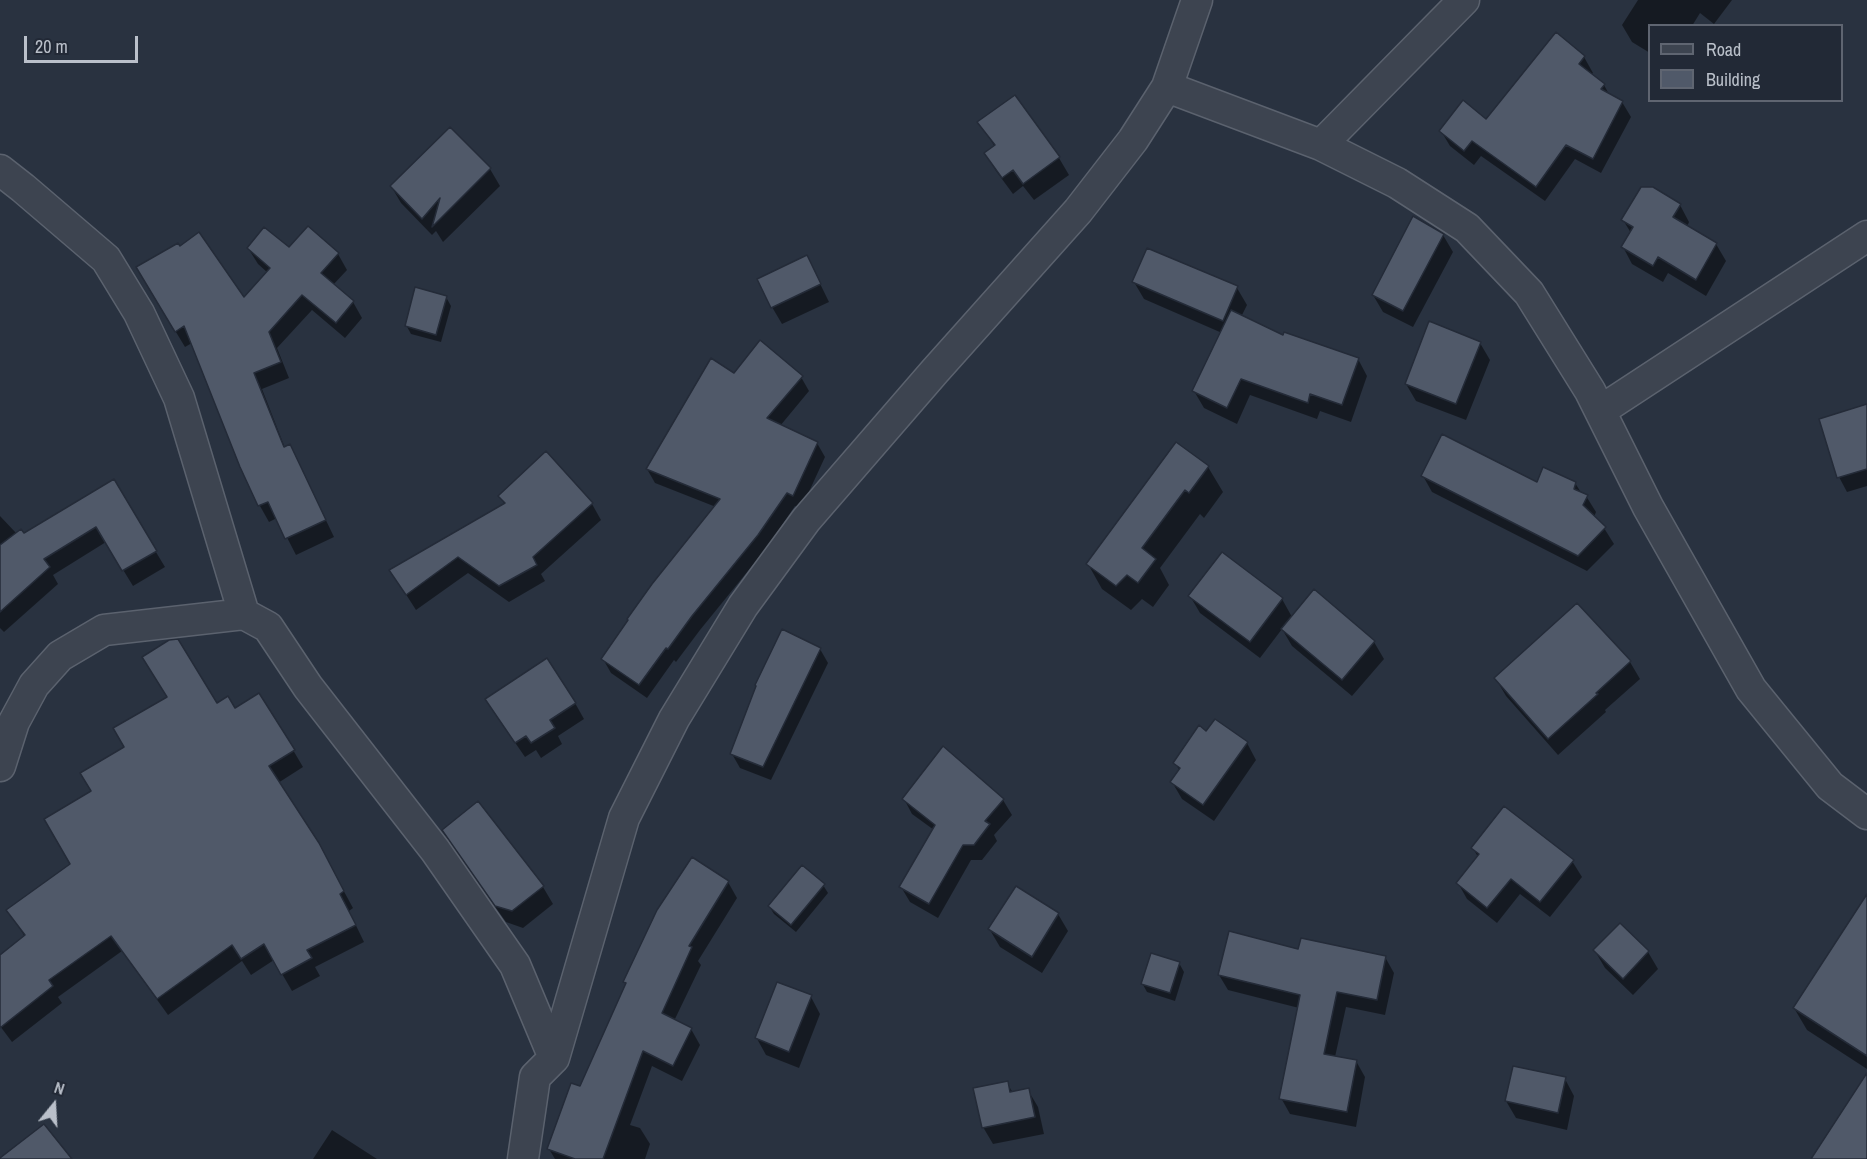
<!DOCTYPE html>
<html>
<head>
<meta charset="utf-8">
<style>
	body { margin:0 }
	#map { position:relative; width:1867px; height:1159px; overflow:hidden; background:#293240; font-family:"Archivo Narrow",sans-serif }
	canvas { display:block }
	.legend { position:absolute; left:1648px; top:24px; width:195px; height:78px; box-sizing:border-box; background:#222936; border:2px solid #5f6571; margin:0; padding:8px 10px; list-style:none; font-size:18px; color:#bac0ca }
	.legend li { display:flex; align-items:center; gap:12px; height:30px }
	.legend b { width:30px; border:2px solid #5f6571 }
	.north { position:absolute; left:24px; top:1075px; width:60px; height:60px; -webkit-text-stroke:4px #222936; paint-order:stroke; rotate:18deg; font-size:16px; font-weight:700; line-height:24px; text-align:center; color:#bac0ca }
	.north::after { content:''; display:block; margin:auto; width:21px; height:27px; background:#bac0ca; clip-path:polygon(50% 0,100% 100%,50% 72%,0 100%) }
	.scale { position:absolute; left:24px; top:36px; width:114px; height:27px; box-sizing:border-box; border:3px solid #bac0ca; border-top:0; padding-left:8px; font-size:18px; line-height:21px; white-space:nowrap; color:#bac0ca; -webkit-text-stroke:4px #222936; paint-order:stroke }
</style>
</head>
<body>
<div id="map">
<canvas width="1867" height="1159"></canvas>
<ul class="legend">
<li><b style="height:8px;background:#3d4450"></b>Road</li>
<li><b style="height:16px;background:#505969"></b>Building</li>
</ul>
<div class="north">N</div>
<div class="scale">20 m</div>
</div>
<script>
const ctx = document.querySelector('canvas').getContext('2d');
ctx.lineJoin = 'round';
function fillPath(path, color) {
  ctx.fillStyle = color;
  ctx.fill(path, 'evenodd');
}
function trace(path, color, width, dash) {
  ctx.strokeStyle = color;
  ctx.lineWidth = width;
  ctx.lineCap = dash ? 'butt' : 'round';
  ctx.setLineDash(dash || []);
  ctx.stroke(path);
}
fillPath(new Path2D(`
	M 1638,0 L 1732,0 L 1714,24 L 1700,13 L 1692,26 L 1650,26 L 1650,53 L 1632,42 L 1622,25 Z
	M 1556,34 L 1584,57 L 1593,73 L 1591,75 L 1604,85 L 1610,96 L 1622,102 L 1631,117 L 1601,173 L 1575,159 L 1545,201 L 1481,156 L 1474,165 L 1450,146 L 1441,131 L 1486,121 Z
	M 979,122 L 1059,158 L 1069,175 L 1034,200 L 1023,186 L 1013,194 L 996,171 L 986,154 L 995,147 Z
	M 490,169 L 500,186 L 443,242 L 436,231 L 432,235 L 401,203 L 391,186 Z
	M 1680,205 L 1689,222 L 1687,227 L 1716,244 L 1726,261 L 1706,296 L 1668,273 L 1663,282 L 1632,264 L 1623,247 L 1631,233 L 1623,220 Z
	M 1443,235 L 1453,252 L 1413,327 L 1383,312 L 1373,295 Z
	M 248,248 L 289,249 L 338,254 L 347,270 L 333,285 L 353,302 L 362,318 L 345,338 L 312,310 L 277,348 L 289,378 L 262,389 L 285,448 L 298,462 L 334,537 L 296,555 L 277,518 L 269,522 L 260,506 L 241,467 L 192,343 L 185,347 L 147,284 L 244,300 L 268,273 L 258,264 Z
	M 807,257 L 829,302 L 782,324 L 772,307 Z
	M 1134,282 L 1237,288 L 1247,305 L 1241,317 L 1284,337 L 1358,359 L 1367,376 L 1351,422 L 1320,411 L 1317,419 L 1250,395 L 1237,424 L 1204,408 L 1194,391 L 1222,333 L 1144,299 Z
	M 446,297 L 451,306 L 441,342 L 411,334 L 406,325 Z
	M 1480,343 L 1490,360 L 1466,420 L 1416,401 L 1406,384 Z
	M 734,375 L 801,377 L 809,391 L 780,426 L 817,443 L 825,457 L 801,509 L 795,506 L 765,550 L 700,630 L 676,662 L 674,660 L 647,698 L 611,673 L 603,659 L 716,507 L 655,483 L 647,469 Z
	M 1867,407 L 1867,486 L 1847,492 L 1839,477 Z
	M 1176,444 L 1208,467 L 1223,492 L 1204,518 L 1200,514 L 1160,568 L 1169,585 L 1153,607 L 1142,599 L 1131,610 L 1102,589 L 1088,564 Z
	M 546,454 L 592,504 L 601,520 L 541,574 L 545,581 L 509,602 L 468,573 L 416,610 L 391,571 L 505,505 L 500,496 Z
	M 1423,476 L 1538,484 L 1575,483 L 1582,494 L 1586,496 L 1596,512 L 1594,517 L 1604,528 L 1614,544 L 1587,571 L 1432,492 Z
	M 113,481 L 165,567 L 133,586 L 106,542 L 53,575 L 58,584 L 4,632 L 0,628 L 0,516 L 17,534 L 24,535 Z
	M 1314,592 L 1374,642 L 1384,659 L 1352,696 L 1292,646 L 1282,629 L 1260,658 L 1200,613 L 1190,596 L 1282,599 L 1292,617 Z
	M 820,649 L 828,663 L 771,780 L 740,768 L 732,754 Z
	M 1630,662 L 1640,679 L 1605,710 L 1606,712 L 1558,755 L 1506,696 L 1496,679 Z
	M 575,703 L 584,719 L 558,736 L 562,744 L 541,758 L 536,750 L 525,757 L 496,715 Z
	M 216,705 L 235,711 L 293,750 L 303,767 L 278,783 L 328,862 L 353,908 L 349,911 L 364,942 L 315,967 L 320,976 L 292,991 L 274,960 L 251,975 L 242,961 L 168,1015 L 122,951 L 58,997 L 62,1003 L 12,1042 L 0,1026 L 0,957 L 25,937 L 8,910 L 72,865 L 92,792 Z
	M 1207,733 L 1247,743 L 1256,760 L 1214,821 L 1182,799 L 1172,782 L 1180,771 L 1175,763 Z
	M 943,748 L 1003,800 L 1012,815 L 994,835 L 997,841 L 982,860 L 971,860 L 938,918 L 910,902 L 901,887 L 934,830 L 912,814 L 904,799 Z
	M 478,804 L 543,887 L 553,904 L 523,928 L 506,922 L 453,848 L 443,831 Z
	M 1473,848 L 1572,861 L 1582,877 L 1550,917 L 1520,894 L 1497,923 L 1467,899 L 1458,883 L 1478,857 Z
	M 728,882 L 737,898 L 698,961 L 701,965 L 674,1021 L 691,1029 L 700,1045 L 682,1081 L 652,1066 L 630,1125 L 640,1128 L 650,1144 L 645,1159 L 555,1159 L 549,1149 L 581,1088 L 627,985 L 625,982 Z
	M 823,885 L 828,893 L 796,932 L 774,914 L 769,906 Z
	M 1867,897 L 1867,1069 L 1807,1030 L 1794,1008 Z
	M 1058,914 L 1068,931 L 1042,973 L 1000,947 L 990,930 Z
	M 1300,951 L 1385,957 L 1394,973 L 1385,1015 L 1346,1007 L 1335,1057 L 1356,1061 L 1365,1077 L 1356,1127 L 1290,1114 L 1281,1098 L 1299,1008 L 1228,990 L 1219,975 Z
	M 1595,951 L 1648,952 L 1658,969 L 1633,995 L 1605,968 Z
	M 1179,963 L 1184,972 L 1175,1001 L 1147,992 L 1142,983 Z
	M 811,997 L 820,1014 L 799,1068 L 766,1055 L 756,1037 Z
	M 1565,1079 L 1574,1096 L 1567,1130 L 1516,1118 L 1506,1101 Z
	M 1007,1083 L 1013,1093 L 1028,1090 L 1038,1107 L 1044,1134 L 993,1144 L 983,1127 Z
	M 332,1130 L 377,1159 L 313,1159 Z`), '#0007');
const building = new Path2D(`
	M 1556,32 L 1585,56 L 1579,64 L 1605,84 L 1601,89 L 1623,101 L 1593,159 L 1566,145 L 1536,187 L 1472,141 L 1464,151 L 1439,131 L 1463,100 L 1486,119 Z
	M 1015,95 L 1060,157 L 1023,184 L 1013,170 L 1002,178 L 984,153 L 995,145 L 977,122 Z
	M 450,127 L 491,168 L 432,227 L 440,198 L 422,219 L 390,186 Z
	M 1641,187 L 1653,187 L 1681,204 L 1673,217 L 1717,243 L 1696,280 L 1658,257 L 1653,266 L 1621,247 L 1633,227 L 1621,220 Z
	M 1413,216 L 1444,234 L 1403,311 L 1372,295 Z
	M 308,226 L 339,253 L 321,273 L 354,301 L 336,323 L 302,295 L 269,332 L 281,362 L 254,373 L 284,447 L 290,444 L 326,520 L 285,539 L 268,502 L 258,506 L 240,467 L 184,326 L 175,332 L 136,267 L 178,243 L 180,246 L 199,232 L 244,297 L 270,268 L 247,248 L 264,227 L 289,247 Z
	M 1147,248 L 1238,286 L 1223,321 L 1132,282 Z
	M 807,255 L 821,284 L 771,308 L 757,279 Z
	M 415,287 L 447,296 L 436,335 L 405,326 Z
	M 1231,310 L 1283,335 L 1284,332 L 1359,358 L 1342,405 L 1310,394 L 1308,403 L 1241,379 L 1227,408 L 1192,391 Z
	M 1429,321 L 1481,342 L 1456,404 L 1405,384 Z
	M 760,340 L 803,376 L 767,418 L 818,442 L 793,496 L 787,493 L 758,535 L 692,616 L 668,649 L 666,648 L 639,685 L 601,659 L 628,620 L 627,619 L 652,584 L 720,499 L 646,469 L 711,358 L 734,373 Z
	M 1867,404 L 1867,469 L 1837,478 L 1819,419 Z
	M 1442,434 L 1537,482 L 1543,467 L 1576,482 L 1574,489 L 1588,495 L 1583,505 L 1606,527 L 1578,556 L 1421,476 Z
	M 1176,442 L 1209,466 L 1189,493 L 1185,490 L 1142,548 L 1156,559 L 1138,583 L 1127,575 L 1116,586 L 1086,564 Z
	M 546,451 L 593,503 L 533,557 L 537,565 L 499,586 L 458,557 L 406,595 L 389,570 L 505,503 L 498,496 Z
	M 114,479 L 157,551 L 122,571 L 96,527 L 44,559 L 50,567 L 0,612 L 0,545 L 21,529 L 24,533 Z
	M 1222,552 L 1283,598 L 1250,642 L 1188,596 Z
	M 1314,589 L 1375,641 L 1342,680 L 1281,629 Z
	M 1577,603 L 1631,661 L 1596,693 L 1598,694 L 1548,739 L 1494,678 Z
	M 782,629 L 821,648 L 763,767 L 730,754 L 756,686 L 755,685 Z
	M 178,639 L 217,703 L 228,696 L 235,708 L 259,693 L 295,750 L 269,766 L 319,843 L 344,891 L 340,894 L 356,925 L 307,950 L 312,958 L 281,975 L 264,944 L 241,959 L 232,945 L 157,999 L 111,936 L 49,980 L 53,986 L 0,1028 L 0,955 L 25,935 L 6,910 L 70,864 L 44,819 L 91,791 L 80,773 L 124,747 L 113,728 L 167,697 L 142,657 L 169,640 Z
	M 547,658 L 576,703 L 550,720 L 555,728 L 531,743 L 526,736 L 515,743 L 485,699 Z
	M 1215,719 L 1248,742 L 1203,805 L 1170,782 L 1180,768 L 1173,763 L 1199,725 L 1206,731 Z
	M 943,746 L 1004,799 L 985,821 L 990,824 L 974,845 L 963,845 L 929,904 L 899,887 L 935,825 L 902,799 Z
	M 478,801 L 544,886 L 512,911 L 495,906 L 442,830 Z
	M 1504,806 L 1574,860 L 1540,902 L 1511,879 L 1487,908 L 1456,883 L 1479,854 L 1471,848 Z
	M 692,857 L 729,881 L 689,946 L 692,947 L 662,1013 L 692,1028 L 673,1066 L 643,1051 L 603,1159 L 575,1159 L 547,1149 L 571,1083 L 580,1086 L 626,983 L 623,982 L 657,910 Z
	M 802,865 L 825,884 L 791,925 L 768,906 Z
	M 1016,886 L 1059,913 L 1032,957 L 988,929 Z
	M 1867,894 L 1867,1056 L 1793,1008 Z
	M 1620,923 L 1649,951 L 1623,979 L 1593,950 Z
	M 1229,931 L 1298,949 L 1301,938 L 1386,956 L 1377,1000 L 1337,992 L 1324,1054 L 1357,1060 L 1347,1112 L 1279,1099 L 1300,995 L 1218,975 Z
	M 1151,953 L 1180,962 L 1170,993 L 1141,984 Z
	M 777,982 L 812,995 L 789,1052 L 755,1038 Z
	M 1513,1066 L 1566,1077 L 1558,1113 L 1505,1101 Z
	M 1867,1073 L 1867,1159 L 1811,1159 Z
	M 1008,1081 L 1010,1092 L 1029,1088 L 1035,1117 L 982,1128 L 973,1088 Z
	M 44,1124 L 72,1159 L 0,1159 L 0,1158 Z`);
fillPath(building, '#505969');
trace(building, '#242b38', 1.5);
const street = new Path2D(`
	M 1167,87 L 1321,145 L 1397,183 L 1467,228 L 1529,293 L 1590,391 L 1648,507 L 1751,689 L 1830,786 L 1867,814
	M 1321,145 L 1464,0
	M 0,170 L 23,188 L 106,259 L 139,313 L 179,398 L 244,614 L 268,627 L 308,687 L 435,850 L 515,965 L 554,1058 L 535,1077 L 523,1159
	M 1600,411 L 1867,236
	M 0,766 L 14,722 L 34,685 L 60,656 L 104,630 L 244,614
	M 554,1058 L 624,818 L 674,719 L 743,606 L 806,520 L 935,371 L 1078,211 L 1133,140 L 1167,87 L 1197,0`);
trace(street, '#5b626e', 33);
trace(street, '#3d4450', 30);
</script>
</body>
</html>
